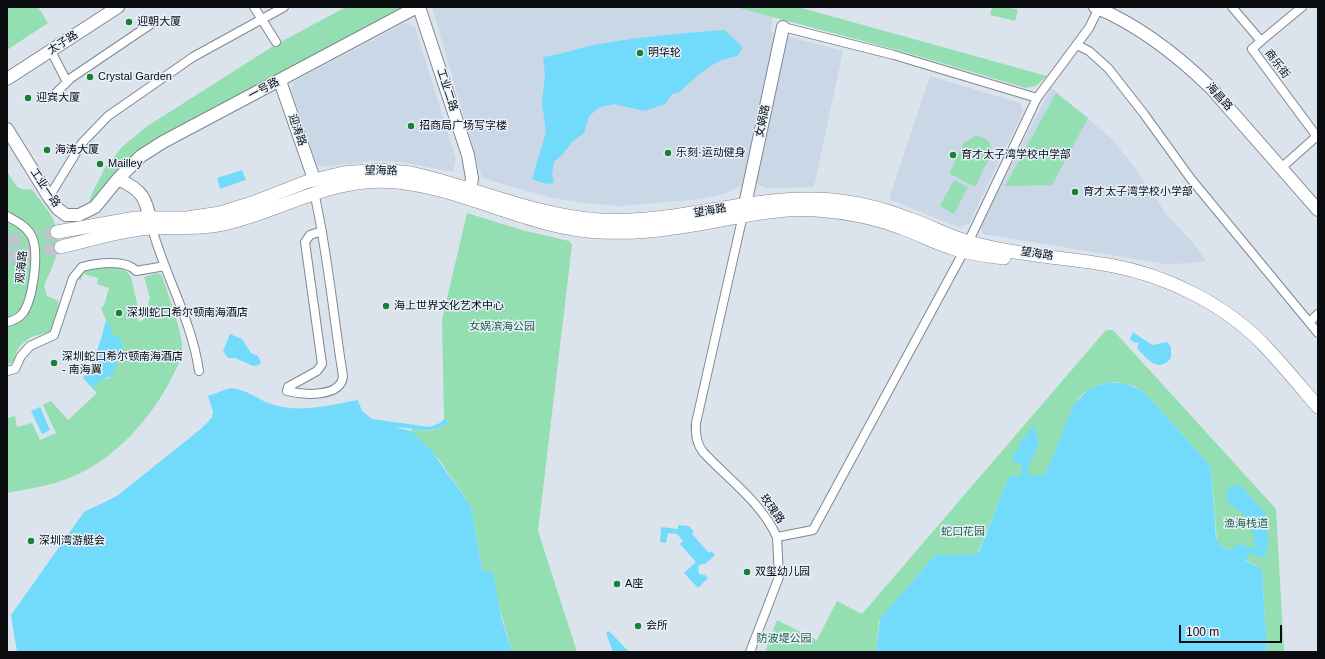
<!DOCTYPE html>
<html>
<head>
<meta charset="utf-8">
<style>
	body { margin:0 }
	#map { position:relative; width:1325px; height:659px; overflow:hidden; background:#dbe4ed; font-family:Helvetica,sans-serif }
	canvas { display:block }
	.frame { position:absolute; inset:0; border:8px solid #0a0c10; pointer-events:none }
	.scale { position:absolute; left:1179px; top:625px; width:103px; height:18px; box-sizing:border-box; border:2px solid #0a0c10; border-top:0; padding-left:5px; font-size:12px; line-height:14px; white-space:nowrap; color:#0a0c10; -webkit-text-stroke:3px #e8f1fb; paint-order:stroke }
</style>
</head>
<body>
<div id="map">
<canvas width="1325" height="659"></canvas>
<div class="frame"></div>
<div class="scale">100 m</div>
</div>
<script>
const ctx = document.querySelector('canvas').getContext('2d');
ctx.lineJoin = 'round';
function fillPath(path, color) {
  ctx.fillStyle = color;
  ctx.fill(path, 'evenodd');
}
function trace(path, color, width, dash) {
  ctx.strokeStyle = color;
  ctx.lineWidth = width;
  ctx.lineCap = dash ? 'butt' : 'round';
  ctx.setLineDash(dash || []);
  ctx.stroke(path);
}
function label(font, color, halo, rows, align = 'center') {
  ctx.font = font + ' Helvetica,"Noto Sans SC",sans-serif';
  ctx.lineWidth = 3;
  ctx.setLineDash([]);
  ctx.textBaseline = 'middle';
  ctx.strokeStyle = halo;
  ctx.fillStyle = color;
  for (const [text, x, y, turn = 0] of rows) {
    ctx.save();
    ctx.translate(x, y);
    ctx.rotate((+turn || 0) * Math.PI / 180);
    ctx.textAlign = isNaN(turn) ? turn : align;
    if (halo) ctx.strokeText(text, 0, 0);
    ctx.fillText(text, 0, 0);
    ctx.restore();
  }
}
fillPath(new Path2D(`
	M 432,7 L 741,7 L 742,9 L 772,17 L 771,32 L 843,51 L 814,187 L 765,188 L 756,183 L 744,184 L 727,193 L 701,199 L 621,206 L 583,203 L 552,198 L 482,178 Z
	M 405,23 L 415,27 L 456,159 L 453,172 L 402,162 L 372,161 L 325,167 L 317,165 L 291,89 L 296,80 Z
	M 930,76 L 1020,103 L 1023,112 L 969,224 L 958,227 L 889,199 Z
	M 1051,87 L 1112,139 L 1135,168 L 1167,215 L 1194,244 L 1206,261 L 1193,263 L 1166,264 L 983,234 L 980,227 Z`), '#c9d7e6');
fillPath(new Path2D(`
	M 38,7 L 48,23 L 7,50 L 7,8 Z
	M 346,7 L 405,7 L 140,149 L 88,206 L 92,193 L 105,168 L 122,147 L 146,127 L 275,45 Z
	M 741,7 L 798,7 L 1047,76 L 1036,86 L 1026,88 L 901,51 L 742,9 Z
	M 992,7 L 1007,7 L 1018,10 L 1015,21 L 990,15 Z
	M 1056,93 L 1088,118 L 1052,185 L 1005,186 Z
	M 975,136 C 985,136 992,142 992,153 L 975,187 L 949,173 L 964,143 Z
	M 7,171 C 14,182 16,192 31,189 L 34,192 C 41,202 52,214 56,226 C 63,247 52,268 44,286 L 47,296 L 57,300 L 59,304 L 53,326 L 49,332 L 31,337 L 22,344 L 17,350 L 14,361 L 7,365 Z
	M 954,180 L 968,187 L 954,214 L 940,206 Z
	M 467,213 L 522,230 L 569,241 L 572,245 L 538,531 L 577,652 L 512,652 L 496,596 L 482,568 L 471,506 L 440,461 L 411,431 L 412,429 C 426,431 438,433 448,422 L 444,419 L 442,320 Z
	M 122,268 L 128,273 L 131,277 L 138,307 L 136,312 L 139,322 C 154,315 145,309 150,298 L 144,277 L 158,273 L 162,276 C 168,296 185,336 182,355 C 180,362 176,369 173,375 C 153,417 114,461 69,478 C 50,486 27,489 7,493 L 7,418 L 15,416 L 17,427 L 32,423 L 40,440 L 56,433 L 43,405 L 51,401 L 68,420 L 97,393 L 92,388 L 99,381 L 109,378 L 118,336 L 112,335 L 101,308 L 104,305 L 109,288 L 97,284 L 98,278 L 83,274 L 81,280 L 78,279 C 83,263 108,268 122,268 Z
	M 1106,330 L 1113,330 L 1276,509 L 1284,652 L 1267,652 L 1262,569 L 1220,545 L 1217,541 L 1211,470 L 1208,463 L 1144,392 L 1131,385 L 1114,382 L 1099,385 L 1085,392 L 1077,400 L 1046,473 L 1041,476 L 1012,476 L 1008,478 L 978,553 L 974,555 L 935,555 L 879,621 L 876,652 L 765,652 L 777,620 L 817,640 L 837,601 L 862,614 Z`), '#93dfb1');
fillPath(new Path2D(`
	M 724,30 L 743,47 L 738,56 C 711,60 697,77 678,93 L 672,94 L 665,104 L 645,111 L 614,104 L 600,107 L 589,116 L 584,133 L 572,142 L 563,154 L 554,162 L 552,174 L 554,183 L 546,184 L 532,179 L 546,132 L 542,103 L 545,75 L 543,57 C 562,55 580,47 599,44 C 641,37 682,33 724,30 Z
	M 242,170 L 246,180 L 220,189 L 217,178 Z
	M 106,320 L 111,327 L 112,335 L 118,336 L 123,343 L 113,375 L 100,381 L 92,388 L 83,378 C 95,360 101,341 106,320 Z
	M 1133,332 L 1152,345 L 1167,342 L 1171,347 L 1171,358 C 1158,374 1147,359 1137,348 L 1139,343 L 1133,342 L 1130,339 Z
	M 230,334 L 242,339 L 251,353 L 258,356 L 261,362 L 259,365 L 253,366 L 235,358 L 228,358 L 223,351 Z
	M 1109,382 L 1127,384 L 1144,392 L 1208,463 L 1211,470 L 1216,538 L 1220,545 L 1230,551 L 1238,544 L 1252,548 L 1256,546 L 1249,518 L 1227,502 L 1227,488 L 1240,485 L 1266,514 L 1268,547 L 1266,549 L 1265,556 L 1261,558 L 1251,552 L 1245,560 L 1262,569 L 1267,652 L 876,652 L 880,619 L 935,555 L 974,555 L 979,552 L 1008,478 L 1011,476 L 1021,476 L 1022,465 L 1011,460 L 1019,447 L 1019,443 L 1035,425 L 1039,444 L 1029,464 L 1028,475 L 1041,476 L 1046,473 L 1074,404 L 1089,389 Z
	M 230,388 C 247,389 258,400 274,405 C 300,413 331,405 358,400 L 362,411 L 372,419 L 430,427 L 440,423 L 444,419 L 449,422 C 432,437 414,427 395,427 L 411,431 L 430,449 L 471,506 L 482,568 L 484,571 L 493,572 L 501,617 L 512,652 L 17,652 L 11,615 L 84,512 L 117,496 L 202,428 L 212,417 L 213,412 L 208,396 Z
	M 40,407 L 50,430 L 42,434 L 31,411 Z
	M 678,525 L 689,526 L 694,532 L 692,534 L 709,553 L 711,551 L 715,555 L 705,564 L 701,564 L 698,567 L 699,574 L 705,575 L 708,578 L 698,588 L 684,573 L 696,562 L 680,544 L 683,541 L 677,534 L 668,533 L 666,543 L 660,542 L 661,527 L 678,529 Z
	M 609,631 L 629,652 L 613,652 L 606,633 Z`), '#72dbfc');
trace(new Path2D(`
	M 7,242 L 57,232
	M 7,258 L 61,247`), '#bcc4cc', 13, [13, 6]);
const street = new Path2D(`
	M 254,7 L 276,42
	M 1232,7 L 1261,41 L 1252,49 L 1318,138
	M 783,27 L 894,55 L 1037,98
	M 1261,41 L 1302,7
	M 1077,45 L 1089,51 L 1108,68 L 1144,114 L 1191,179 L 1318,333
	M 51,51 L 67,82
	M 53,96 L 71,78 L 151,24
	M 1280,169 L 1317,136
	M 314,192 C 328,253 333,315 343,376 C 341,398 303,395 287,391 L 288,387 L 317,371 L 322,364 L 305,242 L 310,235 L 322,231
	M 49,197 L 82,143 L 108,116 L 193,57 L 284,7
	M 743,215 L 696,423 C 695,434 696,443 703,452 C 729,480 760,501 777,537 L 813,530 L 964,251 L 1037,98 L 1089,28 L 1099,8
	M 7,216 C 16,221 26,226 31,235 C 40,250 33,299 23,313 C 19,318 13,321 7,322
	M 152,228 C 165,276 192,321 199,371
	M 1309,322 L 1318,314
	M 7,371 L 15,369 L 21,356 L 30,346 L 54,335 L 73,278 L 82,267 C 97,263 126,259 136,271 L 165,266
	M 750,652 L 779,577 L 777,537`);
const secondary = new Path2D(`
	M 419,7 L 468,155 L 472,178 L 469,198
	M 1095,7 C 1139,25 1177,55 1211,88 L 1318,210
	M 7,79 L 118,7
	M 280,81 L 314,179
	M 7,129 L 49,197 L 58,209 L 66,215 L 79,215 L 95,207 L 118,179 C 146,192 145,199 152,227
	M 118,179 L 141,156 L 163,142 L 417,7
	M 743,214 L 783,27`);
const primary = new Path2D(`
	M 57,232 L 136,218 L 187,218 L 220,213 L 252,203 L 306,182 L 343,173 L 379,170 L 411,173 C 474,187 535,216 600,220 C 670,224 735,200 804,199 C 840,198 877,206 910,219 C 930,226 948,236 969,242 C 1014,255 1062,257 1109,265 C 1165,275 1223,303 1263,344 C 1282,364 1300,386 1318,407
	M 61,247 C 91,240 121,230 151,228 C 176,226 200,230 224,224 C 285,210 331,176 397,182 C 466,189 531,229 600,232 C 624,233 649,232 673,228 C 721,222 768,207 817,210 C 845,212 876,218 902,228 C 919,234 935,243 952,248 C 969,254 987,256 1004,258`);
trace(street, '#808790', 10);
trace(secondary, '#808790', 14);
trace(primary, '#808790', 14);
trace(street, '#fff', 8);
trace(secondary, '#fff', 12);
trace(primary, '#fff', 13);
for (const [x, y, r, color] of [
	[129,22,4,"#198034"],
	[640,53,4,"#198034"],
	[90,77,4,"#198034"],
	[28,98,4,"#198034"],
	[411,126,4,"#198034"],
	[47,150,4,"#198034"],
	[668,153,4,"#198034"],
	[953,155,4,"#198034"],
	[100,164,4,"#198034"],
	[1075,192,4,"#198034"],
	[386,306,4,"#198034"],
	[119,313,4,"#198034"],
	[54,363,4,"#198034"],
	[31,541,4,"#198034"],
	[747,572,4,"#198034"],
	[617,584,4,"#198034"],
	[638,626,4,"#198034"]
]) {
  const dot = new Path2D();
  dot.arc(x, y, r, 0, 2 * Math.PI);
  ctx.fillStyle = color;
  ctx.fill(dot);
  trace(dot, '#e8f1fb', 1.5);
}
label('11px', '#0a0c10', '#e8f1fb', [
	["迎朝大厦",137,22],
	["明华轮",648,53],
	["Crystal Garden",98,77],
	["迎宾大厦",36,98],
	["招商局广场写字楼",419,126],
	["海涛大厦",55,150],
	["乐刻·运动健身",676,153],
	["育才太子湾学校中学部",961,155],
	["Mailley",108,164],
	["育才太子湾学校小学部",1083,192],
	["海上世界文化艺术中心",394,306],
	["深圳蛇口希尔顿南海酒店",127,313],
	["深圳蛇口希尔顿南海酒店",62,357],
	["- 南海翼",62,370],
	["深圳湾游艇会",39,541],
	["双玺幼儿园",755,572],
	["A座",625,584],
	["会所",646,626]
], 'left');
label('11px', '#0a0c10', '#e8f1fb', [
	["太子路",63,43,-33],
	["商乐街",1277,64,53],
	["一号路",264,89,-28],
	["工业二路",447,90,72],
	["海昌路",1219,97,48],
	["女娲路",763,121,-78],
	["迎涛路",297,130,71],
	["望海路",381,171,1],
	["工业一路",45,188,56],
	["望海路",710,211,-10],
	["望海路",1037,254,9],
	["观海路",22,267,-84],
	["玫瑰路",772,509,55]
]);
label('11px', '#215e3e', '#e8f1fb', [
	["女娲滨海公园",502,327],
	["渔海栈道",1246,524],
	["蛇口花园",963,532],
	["防波堤公园",784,639]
]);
</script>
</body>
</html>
